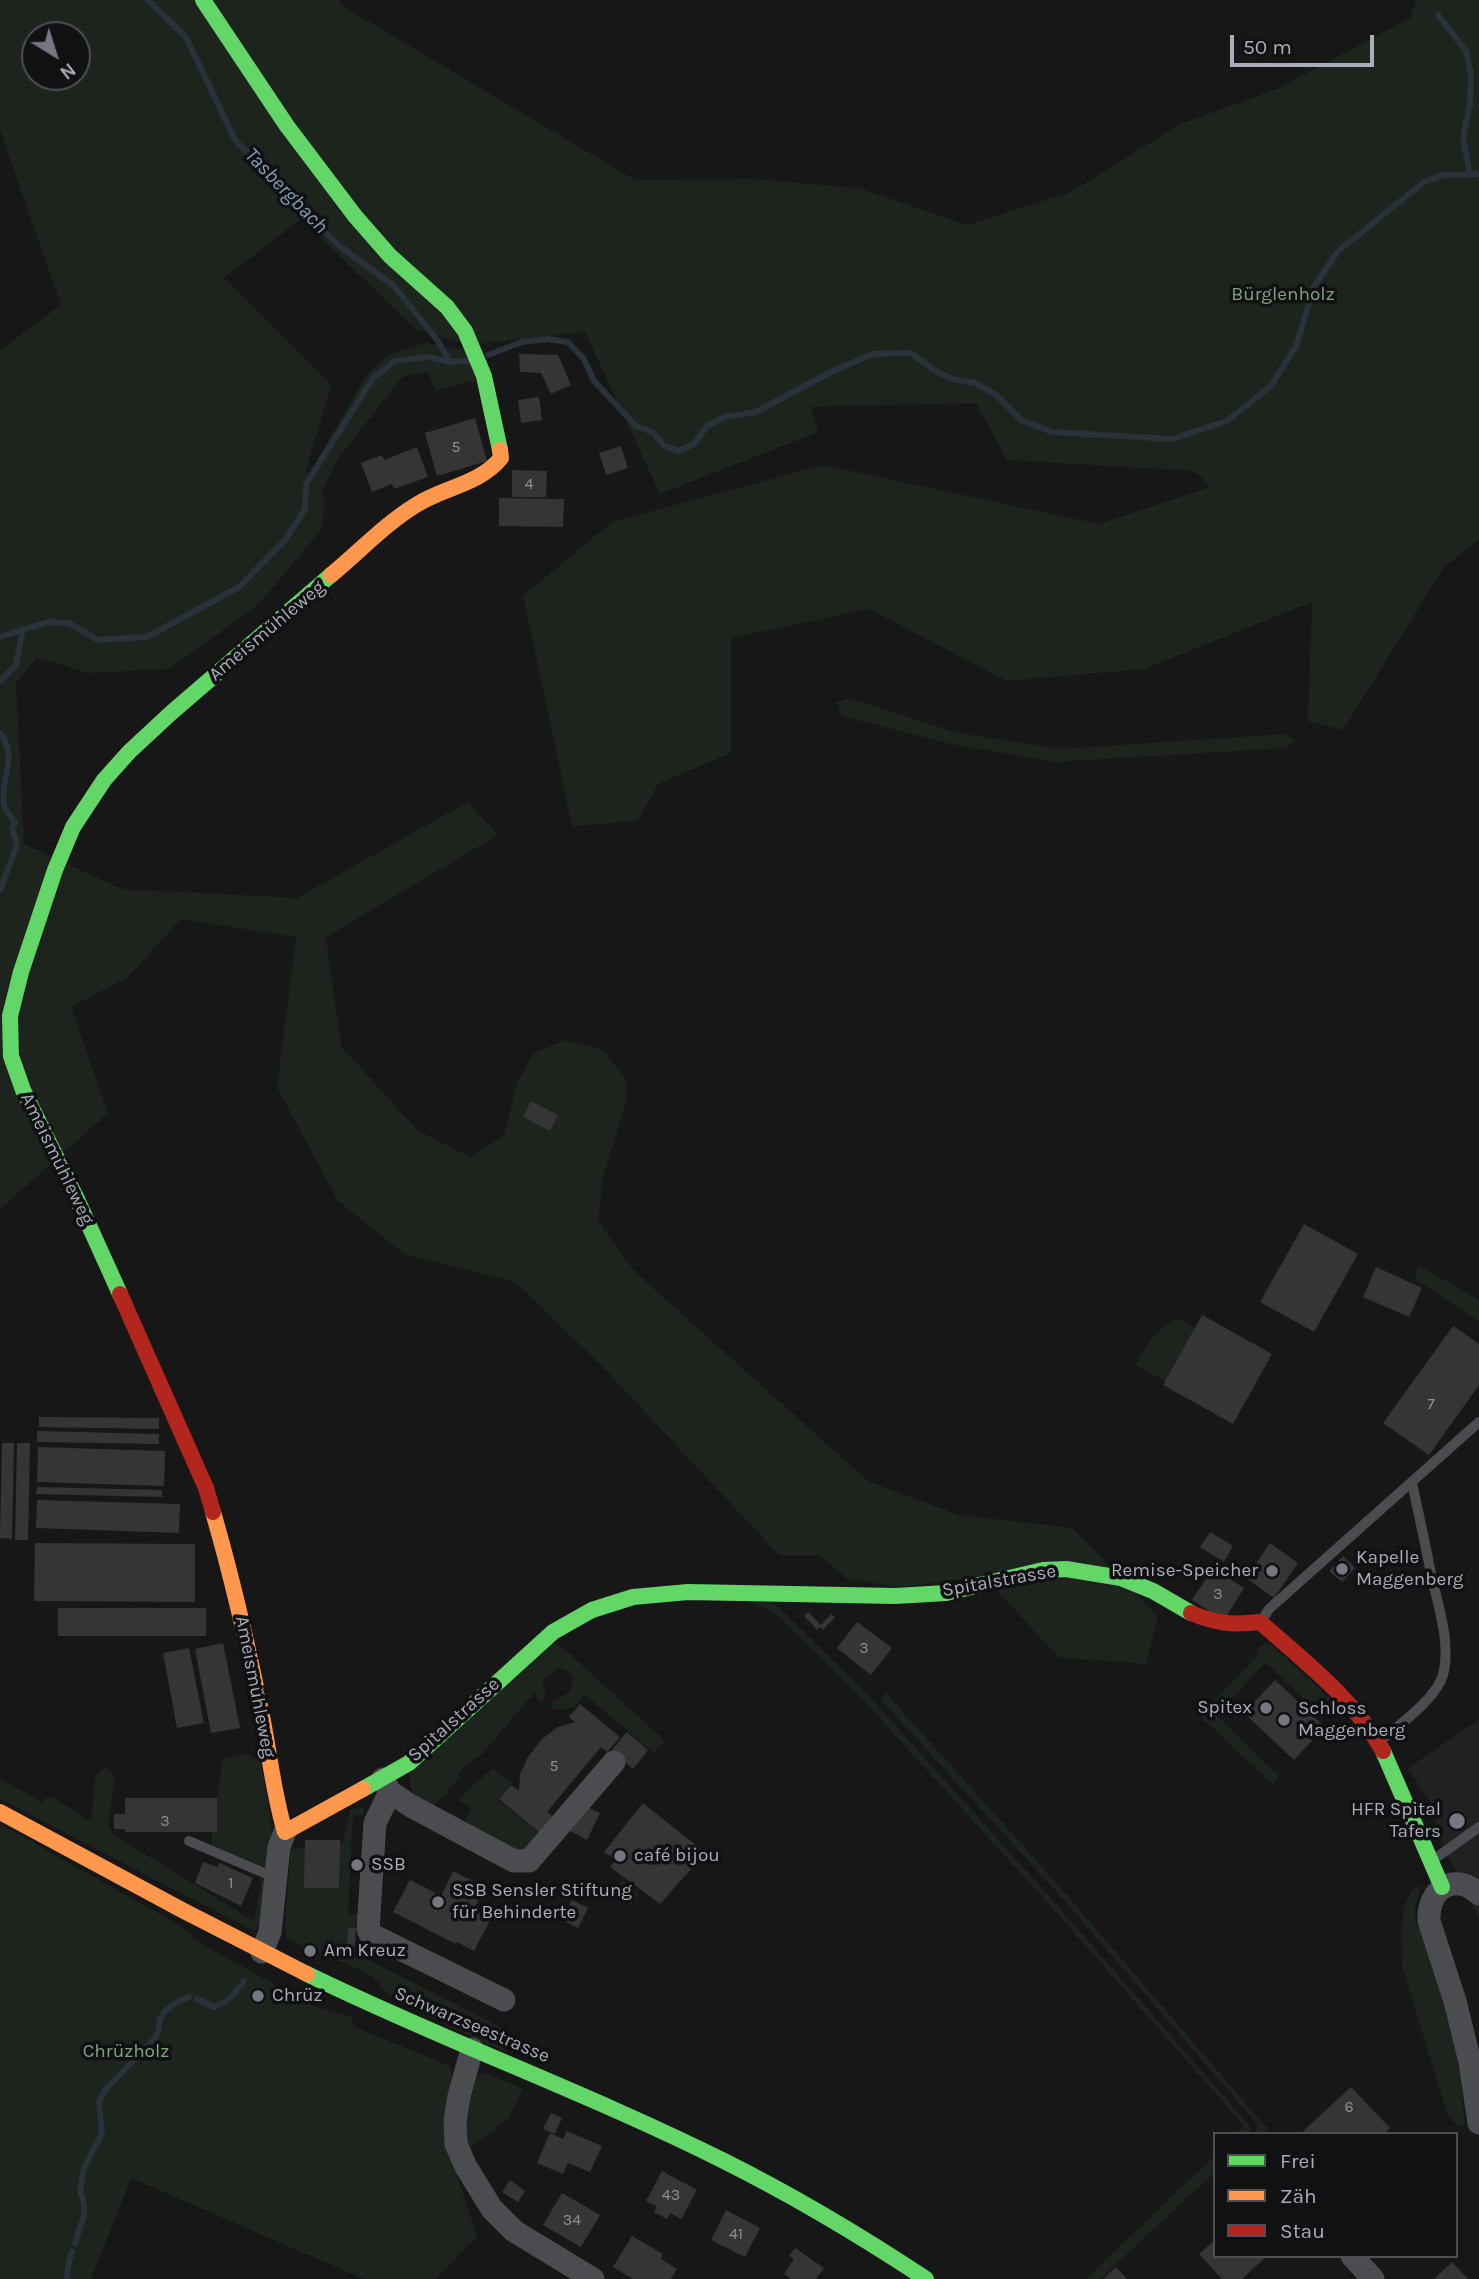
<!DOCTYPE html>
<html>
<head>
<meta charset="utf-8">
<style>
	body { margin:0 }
	#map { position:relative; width:1479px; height:2279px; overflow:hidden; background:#171717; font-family:Karla,sans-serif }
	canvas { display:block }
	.legend { position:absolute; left:1213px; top:2132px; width:245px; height:126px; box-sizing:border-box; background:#111113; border:2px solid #4d4f55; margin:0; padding:9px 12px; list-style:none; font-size:21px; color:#a8adb8 }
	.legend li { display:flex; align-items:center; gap:14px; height:35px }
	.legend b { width:35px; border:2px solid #4d4f55 }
	.north { position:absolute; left:21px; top:21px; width:70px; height:70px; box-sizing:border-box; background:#111113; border:2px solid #4d4f55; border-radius:50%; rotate:142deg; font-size:19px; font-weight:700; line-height:28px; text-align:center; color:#a8adb8 }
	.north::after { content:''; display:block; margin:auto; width:24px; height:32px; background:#757880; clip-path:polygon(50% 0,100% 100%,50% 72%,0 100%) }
	.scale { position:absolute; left:1230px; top:35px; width:144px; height:32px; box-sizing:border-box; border:4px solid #a8adb8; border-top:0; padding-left:9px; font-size:21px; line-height:24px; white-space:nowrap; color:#a8adb8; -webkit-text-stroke:5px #111113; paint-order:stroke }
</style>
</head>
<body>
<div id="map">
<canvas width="1479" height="2279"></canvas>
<ul class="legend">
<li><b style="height:9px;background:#63d668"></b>Frei</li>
<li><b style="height:9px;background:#ff974d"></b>Zäh</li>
<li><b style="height:9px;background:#b3261e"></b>Stau</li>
</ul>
<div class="north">N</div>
<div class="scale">50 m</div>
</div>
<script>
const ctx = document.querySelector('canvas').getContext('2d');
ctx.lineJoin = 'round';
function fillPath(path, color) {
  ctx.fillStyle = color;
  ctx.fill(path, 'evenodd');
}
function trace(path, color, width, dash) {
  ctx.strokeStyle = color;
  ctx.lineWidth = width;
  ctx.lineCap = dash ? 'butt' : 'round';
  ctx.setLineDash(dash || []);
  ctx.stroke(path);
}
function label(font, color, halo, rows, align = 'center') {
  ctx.font = font + ' Karla,sans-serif';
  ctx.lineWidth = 7;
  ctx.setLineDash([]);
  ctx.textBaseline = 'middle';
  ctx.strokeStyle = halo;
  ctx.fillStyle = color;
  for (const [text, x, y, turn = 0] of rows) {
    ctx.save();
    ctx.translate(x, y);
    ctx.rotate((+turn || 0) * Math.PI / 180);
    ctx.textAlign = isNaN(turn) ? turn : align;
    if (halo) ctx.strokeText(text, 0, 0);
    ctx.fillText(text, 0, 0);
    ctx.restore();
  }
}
fillPath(new Path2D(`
	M 1479,1720 L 1479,1919 L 1437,1833 L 1434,1808 L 1408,1768 Z`), '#212123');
fillPath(new Path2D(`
	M 0,0 L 338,0 L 344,7 L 635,180 L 752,179 L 859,188 L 967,225 L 1071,192 L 1180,124 L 1277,89 L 1410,18 L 1417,0 L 1479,0 L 1479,539 L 1444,567 L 1343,730 L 1308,721 L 1312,602 L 1144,669 L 1007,681 L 869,609 L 731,638 L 731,753 L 658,784 L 638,821 L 572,826 L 523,596 L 612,522 L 823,465 L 1099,524 L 1210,487 L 1195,471 L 1007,460 L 976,403 L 811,407 L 818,432 L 660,494 L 585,332 L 469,345 L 416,329 L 301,219 L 224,278 L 331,385 L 306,470 L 309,474 L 367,374 L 392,353 L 426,343 L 471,351 L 477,380 L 436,391 L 428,372 L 403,376 L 337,460 L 321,493 L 325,501 L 321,530 L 258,605 L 169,669 L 88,673 L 37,657 L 16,683 L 24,844 L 122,889 L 297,898 L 468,802 L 498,835 L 326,937 L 341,1046 L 417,1130 L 470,1157 L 504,1136 L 517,1082 L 534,1053 L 566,1040 L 603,1050 L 625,1078 L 627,1099 L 603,1177 L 598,1221 L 635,1272 L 868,1481 L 959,1515 L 1072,1528 L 1158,1616 L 1146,1664 L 1058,1657 L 985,1577 L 899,1587 L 848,1579 L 819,1555 L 779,1555 L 602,1366 L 515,1282 L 404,1254 L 338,1201 L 277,1087 L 296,937 L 181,919 L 128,977 L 71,1007 L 108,1113 L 0,1209 L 0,350 L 61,305 L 0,130 ZM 35,35 L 77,35 L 77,77 L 35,77 Z
	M 849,698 L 958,733 L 1061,749 L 1285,734 L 1296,741 L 1285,748 L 1055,762 L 951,744 L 841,716 L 837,702 Z
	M 1418,1265 L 1479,1300 L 1479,1322 L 1415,1279 Z
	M 1178,1319 L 1195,1328 L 1165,1381 L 1136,1365 C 1147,1345 1155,1327 1178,1319 Z
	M 748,1602 L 773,1602 L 868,1695 L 1049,1896 L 1250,2126 L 1250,2130 L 1247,2134 L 1236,2134 L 1244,2126 L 1046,1901 L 864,1701 L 773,1611 Z
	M 1267,1641 L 1343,1711 L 1337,1718 L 1328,1709 L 1321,1716 L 1266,1662 L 1216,1715 L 1280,1777 L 1273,1785 L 1199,1715 L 1258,1655 L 1256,1652 Z
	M 548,1642 L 562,1647 L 665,1741 L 654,1753 L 584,1694 L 573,1708 L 556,1710 L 551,1707 L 554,1699 C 576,1698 580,1670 558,1668 L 544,1679 L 543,1688 L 546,1694 L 544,1699 L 539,1701 L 535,1692 L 479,1757 L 475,1758 L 457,1773 L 461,1778 L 448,1789 L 449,1792 L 431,1808 C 414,1799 409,1792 410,1773 Z
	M 886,1693 L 1060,1887 L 1267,2128 L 1263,2134 L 1256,2134 L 1257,2124 L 1056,1891 L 880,1699 Z
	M 246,1754 L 260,1761 C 264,1784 281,1850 265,1867 L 212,1846 L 212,1832 L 217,1831 L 217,1798 L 223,1758 Z
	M 104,1768 L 110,1770 L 115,1779 L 108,1826 L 114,1835 L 254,1921 L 261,1884 L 260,1876 L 265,1881 L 261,1925 L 254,1931 L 0,1799 L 0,1779 L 44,1803 L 44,1799 L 52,1797 L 87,1820 L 92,1818 L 95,1777 Z
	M 493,1768 L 511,1783 L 498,1800 L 540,1834 L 528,1851 L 515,1852 L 471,1830 L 466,1821 L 471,1808 L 458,1799 Z
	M 363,1806 L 364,1815 L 353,1815 L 348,1914 L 361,1915 L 355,1923 L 355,1953 L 504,2029 L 512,2038 L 506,2052 L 406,2007 L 379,1987 L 381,1983 L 365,1972 L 287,1939 L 285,1925 L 291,1850 L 319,1843 L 343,1842 L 350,1810 Z
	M 0,1824 L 186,1929 L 200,1943 L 314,2006 L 353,2018 L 352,2023 L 357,2028 L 450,2066 L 453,2081 L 470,2082 L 484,2072 L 523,2089 L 508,2119 L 452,2161 L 477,2236 L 435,2279 L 364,2279 L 131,2178 L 91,2279 L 0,2279 Z
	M 623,1880 L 639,1893 L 631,1904 L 612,1894 Z
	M 1421,1885 L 1415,1908 L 1415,1922 L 1424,1937 L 1448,2010 L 1460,2073 L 1465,2126 L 1457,2125 L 1447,2113 L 1402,1966 L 1401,1932 L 1404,1907 L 1413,1889 Z
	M 1215,2155 L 1215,2172 L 1100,2279 L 1086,2279 Z`), '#1d241e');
trace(new Path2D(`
	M 148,0 L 186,37 L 235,140 L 338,245 L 394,286 L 438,341 L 450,362
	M 1438,15 L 1466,51 L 1471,75 L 1470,104 L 1463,137 L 1470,174
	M 488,355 L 522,342 L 548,339 L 568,342 L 584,359 L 594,381 L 636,426 L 652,432 L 665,446 L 678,451 L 694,444 L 707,426 L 724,417 L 756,412 L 831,372 L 873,354 L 911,353 L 934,370 L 952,379 L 975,383 L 996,395 L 1021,420 L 1052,432 L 1172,439 L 1227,421 L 1271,386 L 1296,346 L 1314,287 L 1337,252 L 1424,182 L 1444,175 L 1479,174
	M 0,637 L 48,622 L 69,623 L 98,640 L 147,637 L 239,587 L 285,540 L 305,509 L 306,484 L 373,378 L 395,361 L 428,357 L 450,362 L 471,361
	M 0,681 L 16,665 L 23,629
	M 0,733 C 19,757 0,776 4,804 C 5,814 12,816 15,823 L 12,828 L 17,845 L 0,890
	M 197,1999 L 214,2007 C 228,2002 236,1993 244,1981
	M 75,2243 L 84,2215 L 84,2203 L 80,2191 L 84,2168 L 102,2133 L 99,2102 L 105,2090 L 156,2037 C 159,2031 159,2026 160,2019 C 164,2009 179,2000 189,1997
	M 67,2279 L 68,2266 L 72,2252`), '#2a3239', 6);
fillPath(new Path2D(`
	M 519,354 L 558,355 L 571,385 L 551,394 L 541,373 L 520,372 Z
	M 539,397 L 542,420 L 521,423 L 518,400 Z
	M 475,418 L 487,461 L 437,476 L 425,433 Z
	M 621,446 L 628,468 L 606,475 L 599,453 Z
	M 417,447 L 428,477 L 394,489 L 392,484 L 372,492 L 361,463 L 382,455 L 384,460 Z
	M 512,470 L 547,471 L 546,497 L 512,497 Z
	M 499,498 L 564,499 L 563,527 L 499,526 Z
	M 531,1101 L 558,1115 L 550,1131 L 523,1117 Z
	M 1304,1224 L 1358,1254 L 1314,1332 L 1260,1302 Z
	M 1376,1267 L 1422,1288 L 1409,1317 L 1363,1297 Z
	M 1202,1315 L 1272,1354 L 1233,1424 L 1163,1385 Z
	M 1453,1326 L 1479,1344 L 1479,1385 L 1429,1455 L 1383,1423 Z
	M 39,1417 L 159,1418 L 159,1429 L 39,1427 Z
	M 37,1431 L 159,1434 L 159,1444 L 37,1442 Z
	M 2,1443 L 14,1443 L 12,1539 L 0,1538 Z
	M 17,1443 L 30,1443 L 28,1540 L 15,1540 Z
	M 38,1447 L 165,1451 L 164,1486 L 37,1482 Z
	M 37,1487 L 162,1490 L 162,1497 L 36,1494 Z
	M 37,1500 L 180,1504 L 179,1533 L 36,1528 Z
	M 1210,1532 L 1233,1546 L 1224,1562 L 1200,1547 Z
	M 35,1543 L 195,1544 L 195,1602 L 34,1601 Z
	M 1270,1543 L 1298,1563 L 1274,1598 L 1246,1578 Z
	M 1343,1556 L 1355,1568 L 1342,1582 L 1329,1571 Z
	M 1213,1568 L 1244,1588 L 1224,1620 L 1192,1600 Z
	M 58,1608 L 206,1608 L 206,1636 L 58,1636 Z
	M 808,1612 L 821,1625 L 831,1614 L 835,1617 L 823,1630 L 820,1627 L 817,1630 L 804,1616 Z
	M 857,1622 L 892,1648 L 871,1675 L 837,1648 Z
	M 223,1643 L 240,1728 L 211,1733 L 195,1649 Z
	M 189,1648 L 204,1723 L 177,1728 L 163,1653 Z
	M 1275,1680 L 1325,1727 L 1294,1760 L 1244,1713 Z
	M 580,1704 L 620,1737 L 607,1752 L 601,1747 L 547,1812 L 553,1817 L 540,1833 L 499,1799 L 511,1785 L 519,1791 L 520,1774 L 528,1757 L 542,1739 L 558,1727 L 575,1722 L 569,1717 Z
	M 627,1732 L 648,1750 L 633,1769 L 611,1751 Z
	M 125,1798 L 217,1798 L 217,1832 L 125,1832 L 125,1829 L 114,1829 L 114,1814 L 125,1814 Z
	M 643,1803 L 702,1850 L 690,1866 L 692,1868 L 660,1904 L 610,1867 L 616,1860 L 604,1852 Z
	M 587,1807 L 600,1813 L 587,1840 L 568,1830 Z
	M 305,1840 L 340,1840 L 339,1888 L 304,1888 Z
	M 203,1862 L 218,1867 L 219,1863 L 253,1878 L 241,1906 L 195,1883 Z
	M 453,1871 L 485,1887 L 474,1909 L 492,1917 L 474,1951 L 457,1942 L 456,1944 L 393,1912 L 410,1880 L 441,1896 Z
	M 572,1900 L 588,1908 L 578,1928 L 562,1920 Z
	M 348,1928 L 356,1928 L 355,1947 L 347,1947 Z
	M 1351,2087 L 1390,2128 L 1384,2134 L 1300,2134 Z
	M 551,2113 L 562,2118 L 555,2134 L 543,2129 Z
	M 567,2131 L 602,2146 L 590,2172 L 568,2163 L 563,2174 L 537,2163 L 550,2133 L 563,2139 Z
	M 662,2171 L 697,2190 L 681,2219 L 670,2213 L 667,2219 L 654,2212 L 657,2206 L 646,2201 Z
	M 510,2180 L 525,2191 L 518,2202 L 502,2192 Z
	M 562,2193 L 600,2215 L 581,2247 L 543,2225 Z
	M 726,2210 L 760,2228 L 745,2257 L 711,2240 Z
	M 632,2236 L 663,2254 L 661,2259 L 677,2269 L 671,2279 L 633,2279 L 613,2267 Z
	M 1215,2240 L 1215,2256 L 1267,2256 L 1242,2279 L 1222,2279 L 1199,2254 Z
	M 795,2248 L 824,2268 L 816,2279 L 791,2279 L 784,2274 L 794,2259 L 789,2256 Z
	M 1452,2262 L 1468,2279 L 1434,2279 Z
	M 1116,2267 L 1127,2279 L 1103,2279 Z`), '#353536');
trace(new Path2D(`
	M 1262,1620 L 1269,1609 L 1479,1422
	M 1380,1741 C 1399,1725 1436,1699 1443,1675 C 1451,1645 1439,1608 1432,1579 C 1426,1547 1419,1515 1412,1483
	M 189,1841 L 276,1878
	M 1433,1860 L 1479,1827`), '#4b4c50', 10);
trace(new Path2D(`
	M 383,1779 L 390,1792 L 411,1806 L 514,1861 L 529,1861 L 614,1762
	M 390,1792 L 375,1823 L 368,1929 L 370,1934 L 504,2000
	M 1479,1894 C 1454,1871 1427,1890 1429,1921 L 1455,2001 L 1470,2062 L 1479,2123
	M 262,1952 L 270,1932 L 279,1847 L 285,1832
	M 472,2049 L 459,2096 L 455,2121 L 456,2144 L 466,2167 L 492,2209 L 514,2231 L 593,2279
	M 1352,2256 L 1373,2279`), '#4b4c50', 23);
trace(new Path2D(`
	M 203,0 L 287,126 L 355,216 L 390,256 L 447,307 L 465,331 L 484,376 L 500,450
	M 120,1294 L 77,1199 L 23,1090 L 11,1056 L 10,1016 L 21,972 L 55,870 L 73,827 L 104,780 L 129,752 L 171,713 L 331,575
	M 1383,1751 L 1442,1887
	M 363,1789 L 409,1763 L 553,1632 L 592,1610 L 633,1597 L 688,1592 L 895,1596 L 946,1593 L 1043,1570 L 1066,1569 L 1121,1578 L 1153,1591 L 1191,1613
	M 307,1974 C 444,2041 588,2093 724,2161 C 794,2196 861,2236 926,2279`), '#63d668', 16);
trace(new Path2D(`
	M 331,575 C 359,552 385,524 416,505 C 444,487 479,485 501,458 L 500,450
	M 213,1512 C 233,1581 249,1651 263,1721 C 270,1758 274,1796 285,1832 L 363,1789
	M 0,1812 L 182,1910 L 307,1974`), '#ff974d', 16);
trace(new Path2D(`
	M 120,1294 L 206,1488 L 213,1512
	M 1191,1613 C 1217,1624 1233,1625 1260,1622 C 1304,1661 1354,1699 1383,1751`), '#b3261e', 16);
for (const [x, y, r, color] of [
	[1342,1569,7,"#757880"],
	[1272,1571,7,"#757880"],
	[1266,1708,7,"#757880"],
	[1284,1720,7,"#757880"],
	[1457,1821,9,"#757880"],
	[620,1856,7,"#757880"],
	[357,1865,7,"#757880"],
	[438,1902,7,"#757880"],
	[310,1951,7,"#757880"],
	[258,1996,7,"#757880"]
]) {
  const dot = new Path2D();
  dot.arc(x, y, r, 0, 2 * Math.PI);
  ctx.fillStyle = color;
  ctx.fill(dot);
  trace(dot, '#111113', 2.5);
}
label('16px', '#8b8f98', null, [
	["5",456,447],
	["4",529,484],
	["7",1431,1404],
	["3",1218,1594],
	["3",864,1648],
	["5",554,1766],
	["3",165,1821],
	["1",231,1883],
	["6",1349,2107],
	["43",671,2195],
	["34",572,2220],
	["41",736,2234]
]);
label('19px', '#7fa381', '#111113', [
	["Bürglenholz",1283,295],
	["Chrüzholz",126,2052]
]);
label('19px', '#a8adb8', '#111113', [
	["Ameismühleweg",267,631,-40],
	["Ameismühleweg",57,1159,64],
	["Spitalstrasse",999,1581,-10],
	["Ameismühleweg",255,1687,79],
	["Spitalstrasse",454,1720,-42],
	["Schwarzseestrasse",472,2025,23]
]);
label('19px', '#a8adb8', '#111113', [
	["Kapelle",1356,1558],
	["Maggenberg",1356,1580],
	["Remise-Speicher",1258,1571,"right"],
	["Spitex",1252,1708,"right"],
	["Schloss",1298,1709],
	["Maggenberg",1298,1731],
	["HFR Spital",1441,1810,"right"],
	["Tafers",1441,1832,"right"],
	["café bijou",634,1856],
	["SSB",371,1865],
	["SSB Sensler Stiftung",452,1891],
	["für Behinderte",452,1913],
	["Am Kreuz",324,1951],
	["Chrüz",272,1996]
], 'left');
label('italic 21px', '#7f9bb3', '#111113', [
	["Tasbergbach",286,191,46]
]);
</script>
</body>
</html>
